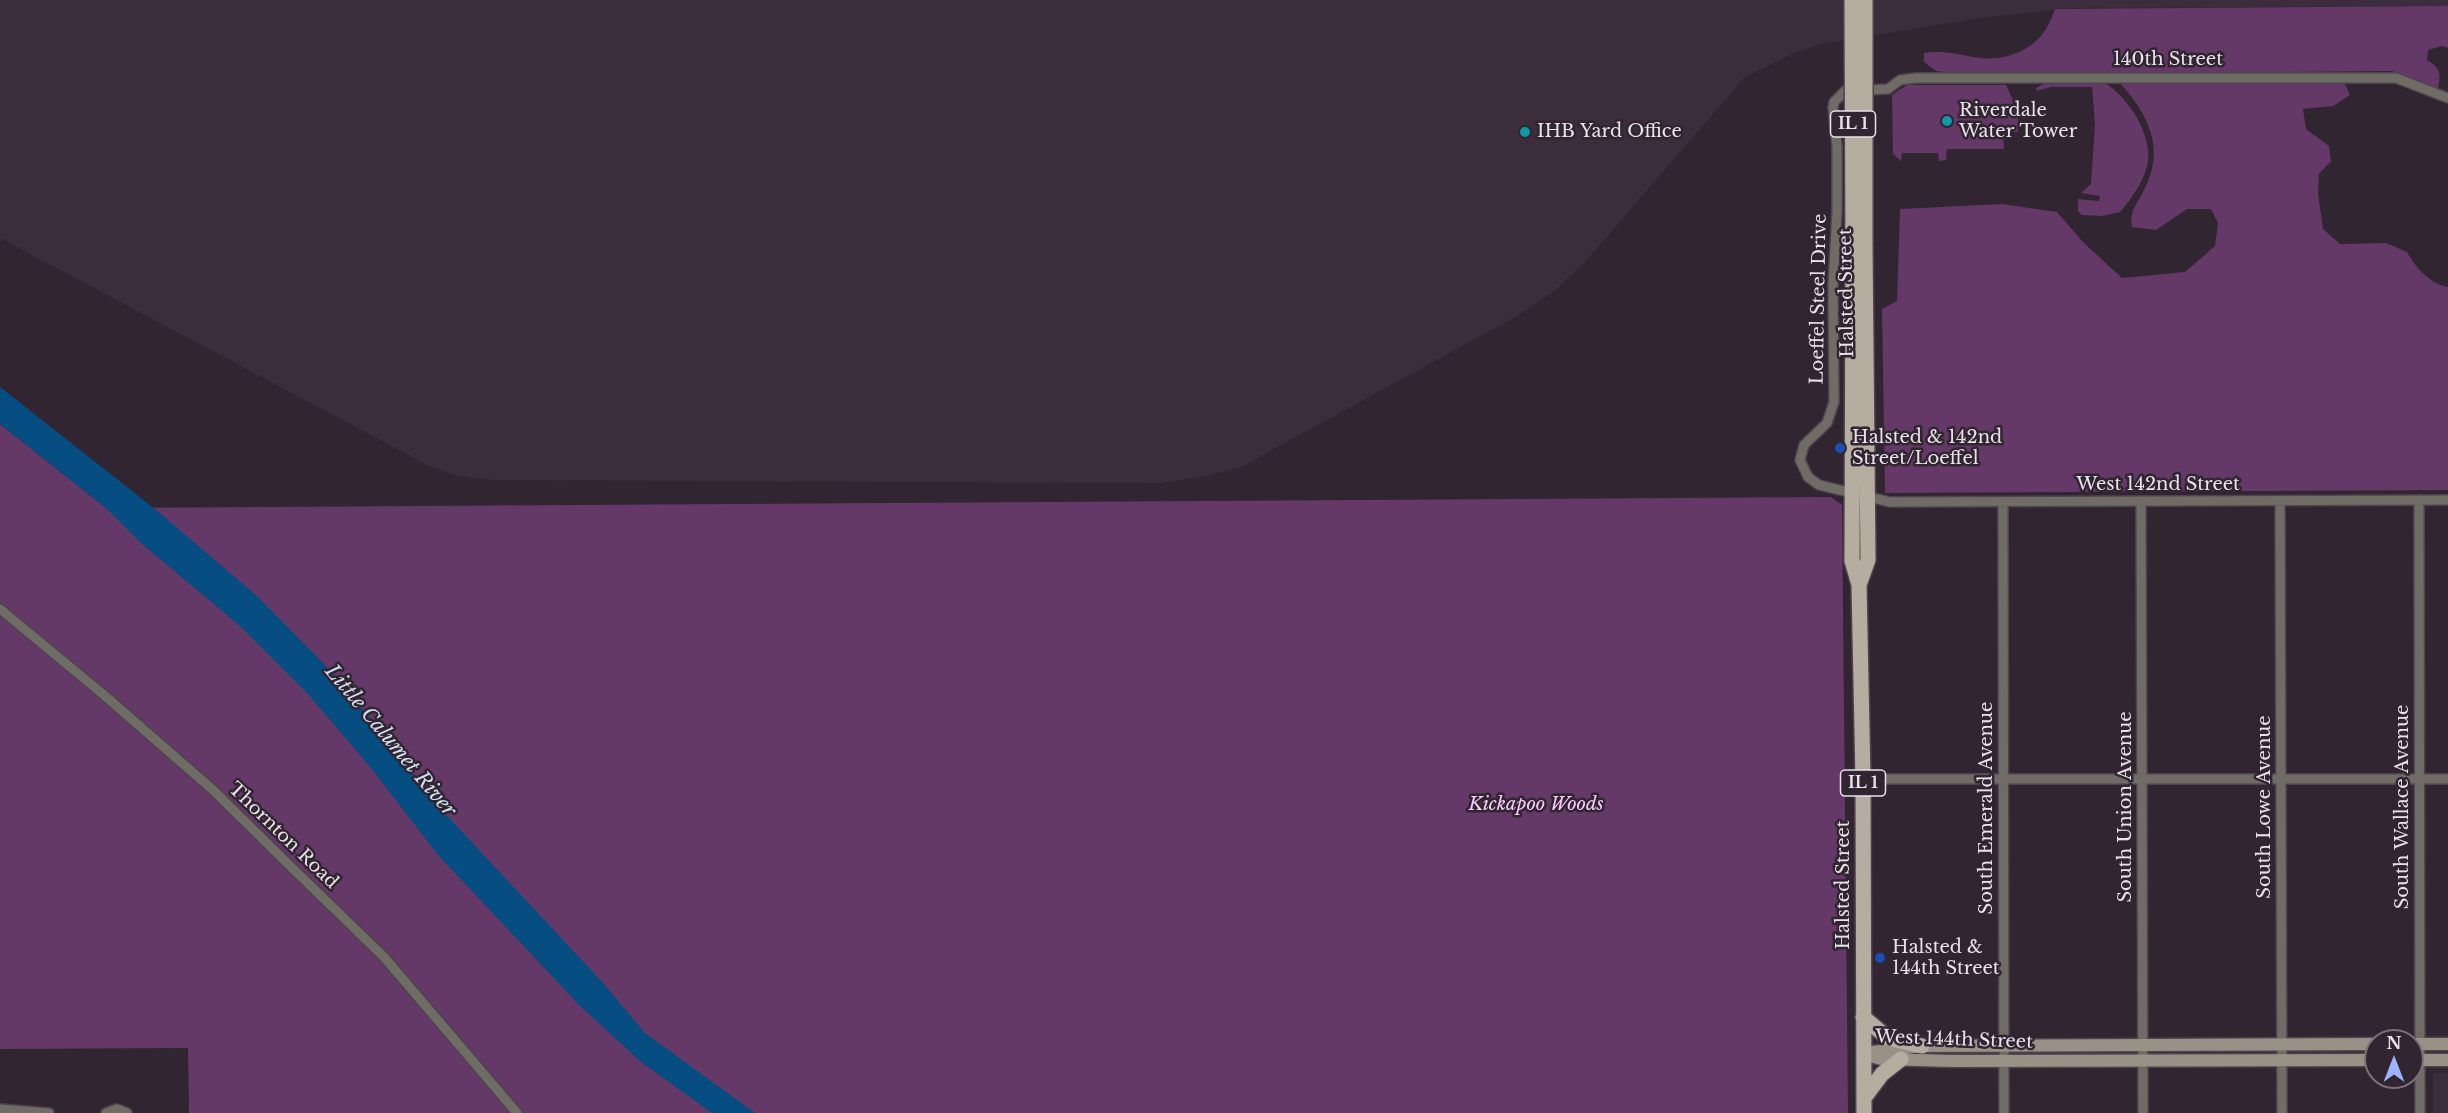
<!DOCTYPE html>
<html>
<head>
<meta charset="utf-8">
<style>
	body { margin:0 }
	#map { position:relative; width:2448px; height:1113px; overflow:hidden; background:#302530; font-family:"Libre Baskerville",serif }
	canvas { display:block }
	.north { position:absolute; left:2364px; top:1029px; width:60px; height:60px; box-sizing:border-box; background:#302530; border:2px solid #7a717a; border-radius:50%; rotate:0deg; font-size:16px; font-weight:700; line-height:24px; text-align:center; color:#e9e2e9 }
	.north::after { content:''; display:block; margin:auto; width:21px; height:27px; background:#9bb4fd; clip-path:polygon(50% 0,100% 100%,50% 72%,0 100%) }
</style>
</head>
<body>
<div id="map">
<canvas width="2448" height="1113"></canvas>
<div class="north">N</div>
</div>
<script>
const ctx = document.querySelector('canvas').getContext('2d');
ctx.lineJoin = 'round';
function fillPath(path, color) {
  ctx.fillStyle = color;
  ctx.fill(path, 'evenodd');
}
function trace(path, color, width, dash) {
  ctx.strokeStyle = color;
  ctx.lineWidth = width;
  ctx.lineCap = dash ? 'butt' : 'round';
  ctx.setLineDash(dash || []);
  ctx.stroke(path);
}
function label(font, color, halo, rows, align = 'center') {
  ctx.font = font + ' "Libre Baskerville",serif';
  ctx.lineWidth = 5;
  ctx.setLineDash([]);
  ctx.textBaseline = 'middle';
  ctx.strokeStyle = halo;
  ctx.fillStyle = color;
  for (const [text, x, y, turn = 0] of rows) {
    ctx.save();
    ctx.translate(x, y);
    ctx.rotate((+turn || 0) * Math.PI / 180);
    ctx.textAlign = isNaN(turn) ? turn : align;
    if (halo) ctx.strokeText(text, 0, 0);
    ctx.fillText(text, 0, 0);
    ctx.restore();
  }
}
fillPath(new Path2D(`
	M 0,0 L 2448,0 L 2448,6 L 2071,8 L 1987,17 L 1826,43 L 1796,52 L 1745,77 L 1585,262 L 1553,292 L 1517,316 L 1241,467 L 1207,476 L 1160,483 L 494,480 L 457,476 L 431,467 L 0,238 Z
	M 2433,1073 L 2448,1073 L 2448,1113 L 2433,1113 Z`), '#3c2d3d');
fillPath(new Path2D(`
	M 2448,6 L 2448,48 L 2442,46 L 2428,50 L 2427,60 C 2441,68 2441,74 2438,89 L 2392,71 L 1972,75 L 1936,71 L 1924,62 L 1924,53 C 1963,47 1983,71 2025,49 C 2042,39 2048,28 2055,9 Z
	M 2103,82 C 2128,95 2155,138 2147,167 C 2143,182 2130,201 2120,212 L 2102,216 L 2082,215 L 2078,211 L 2078,199 L 2099,201 L 2100,196 L 2081,193 L 2091,184 L 2095,124 L 2092,87 L 2051,87 L 2037,91 L 2036,88 L 2045,83 Z
	M 2119,82 L 2345,84 L 2350,95 L 2333,106 L 2303,109 L 2306,129 L 2329,146 L 2331,161 L 2319,174 L 2318,193 L 2323,229 L 2340,244 L 2386,243 L 2407,252 C 2415,267 2430,284 2448,287 L 2448,490 L 1885,493 L 1882,309 L 1897,301 L 1900,209 L 2002,204 L 2057,212 L 2083,242 L 2122,278 L 2185,272 L 2215,246 L 2218,223 L 2211,209 L 2187,209 L 2156,230 L 2132,227 C 2129,211 2137,204 2144,190 C 2166,148 2148,114 2119,82 Z
	M 1907,85 L 2006,85 L 2018,111 L 2018,132 L 2003,132 L 2004,149 L 1947,149 L 1946,160 L 1939,161 L 1938,153 L 1902,153 L 1901,161 L 1893,154 L 1892,95 Z
	M 0,424 L 106,508 L 1831,497 L 1842,505 L 1848,1113 L 189,1113 L 188,1048 L 0,1049 Z`), '#643867');
fillPath(new Path2D(`
	M 0,387 L 155,509 L 257,596 L 324,664 L 376,725 L 437,805 L 604,984 L 645,1033 L 755,1113 L 712,1113 L 641,1062 L 580,1006 L 438,855 L 371,768 L 308,694 L 240,626 L 142,544 L 106,508 L 0,424 Z`), '#064d82');
const street = new Path2D(`
	M 2448,98 L 2396,78 L 1916,78 L 1900,80 L 1888,89 L 1845,91 L 1834,102 L 1833,108 L 1837,147 L 1837,211 L 1833,285 L 1834,402 L 1827,423 L 1804,445 L 1800,460 L 1808,477 L 1819,485 L 1890,502 L 2448,500
	M 2419,500 L 2420,1113
	M 2141,501 L 2143,1113
	M 2280,501 L 2282,1113
	M 2003,502 L 2004,1113
	M 0,609 L 104,695 L 213,790 L 285,861 L 384,957 L 517,1113
	M 1863,779 L 2448,779
	M 0,1109 L 49,1113
	M 106,1113 L 117,1109 L 127,1113`);
const secondary = new Path2D(`
	M 2412,1044 L 2448,1044
	M 1864,1053 L 1922,1046 L 2376,1044
	M 1863,1054 L 1881,1059 L 1953,1061 L 2376,1060
	M 2412,1060 L 2448,1060`);
const primary = new Path2D(`
	M 1853,248 L 1852,561 L 1859,585 L 1863,779 L 1864,1113
	M 1859,585 L 1868,560 L 1865,247
	M 1863,1017 L 1888,1038 L 1922,1046
	M 1864,1098 L 1882,1074 L 1901,1059`);
trace(street, '#4e434e', 12);
trace(secondary, '#4e434e', 15);
trace(primary, '#4e434e', 18);
trace(street, '#6f6c65', 9);
trace(secondary, '#979186', 12);
trace(primary, '#b5aea0', 15);
const primaryBridge = new Path2D(`
	M 1852,0 L 1853,248
	M 1865,0 L 1865,247`);
trace(primaryBridge, '#4e434e', 18, []);
trace(primaryBridge, '#b5aea0', 15);
for (const [x, y, r, color] of [
	[1947,121,6,"#0f9aa8"],
	[1525,132,6,"#0f9aa8"],
	[1840,448,6,"#1a4fb4"],
	[1880,958,6,"#1a4fb4"]
]) {
  const dot = new Path2D();
  dot.arc(x, y, r, 0, 2 * Math.PI);
  ctx.fillStyle = color;
  ctx.fill(dot);
  trace(dot, '#302530', 2);
}
for (const [x, y, w] of [
	[1853,124,45],
	[1863,783,45]
]) {
  const box = new Path2D();
  box.roundRect(x - w / 2, y - 13, w, 26, 4.5);
  ctx.fillStyle = '#302530';
  ctx.fill(box);
  trace(box, '#e9e2e9', 1.5);
}
label('bold 16px', '#e9e2e9', null, [
	["IL 1",1853,124],
	["IL 1",1863,783]
]);
label('18px', '#e9e2e9', '#302530', [
	["140th Street",2168,60],
	["Halsted Street",1847,293,-91],
	["Loeffel Steel Drive",1819,299,-89],
	["West 142nd Street",2158,485],
	["South Union Avenue",2126,807,-90],
	["South Lowe Avenue",2265,807,-90],
	["South Wallace Avenue",2403,807,-90],
	["South Emerald Avenue",1987,808,-90],
	["Thornton Road",283,836,44],
	["Halsted Street",1844,885,-90],
	["West 144th Street",1954,1040,2]
]);
label('18px', '#e9e2e9', '#302530', [
	["Riverdale",1959,111],
	["Water Tower",1959,132],
	["IHB Yard Office",1537,132],
	["Halsted & 142nd",1852,438],
	["Street/Loeffel",1852,459],
	["Halsted &",1892,948],
	["144th Street",1892,969]
], 'left');
label('italic 18px', '#facbfc', '#302530', [
	["Kickapoo Woods",1536,805]
]);
label('italic 20px', '#d1e0f0', '#302530', [
	["Little Calumet River",390,741,50]
]);
</script>
</body>
</html>
